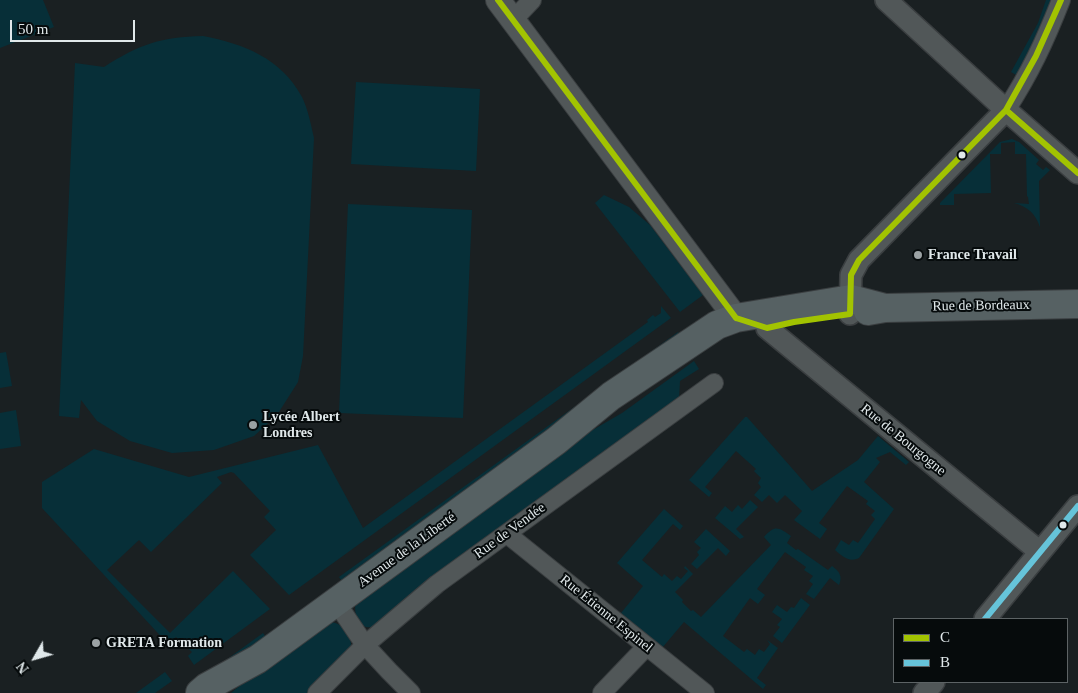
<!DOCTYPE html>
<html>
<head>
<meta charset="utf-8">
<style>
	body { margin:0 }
	#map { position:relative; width:1078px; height:693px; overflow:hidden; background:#1a2022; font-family:Georgia,serif }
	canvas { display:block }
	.legend { position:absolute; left:893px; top:618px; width:175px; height:65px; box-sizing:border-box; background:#060b0c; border:1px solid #5d6365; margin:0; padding:6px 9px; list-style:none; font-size:15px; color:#e0e8ea }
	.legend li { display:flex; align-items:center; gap:10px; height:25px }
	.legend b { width:25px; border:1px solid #5d6365 }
	.north { position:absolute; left:10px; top:633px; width:50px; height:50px; -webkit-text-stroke:4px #060b0c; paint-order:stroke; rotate:232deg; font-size:14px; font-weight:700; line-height:20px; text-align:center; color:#e0e8ea }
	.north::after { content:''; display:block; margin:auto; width:18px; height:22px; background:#e0e8ea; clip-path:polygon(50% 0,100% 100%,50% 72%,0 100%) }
	.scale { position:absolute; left:10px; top:20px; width:125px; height:22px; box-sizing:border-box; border:2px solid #e0e8ea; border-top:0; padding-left:6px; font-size:15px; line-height:18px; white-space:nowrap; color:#e0e8ea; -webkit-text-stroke:4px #060b0c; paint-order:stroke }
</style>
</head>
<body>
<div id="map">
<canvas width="1078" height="693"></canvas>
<ul class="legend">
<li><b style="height:6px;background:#a2c301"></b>C</li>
<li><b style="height:6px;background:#66c4da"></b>B</li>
</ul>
<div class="north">N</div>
<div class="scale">50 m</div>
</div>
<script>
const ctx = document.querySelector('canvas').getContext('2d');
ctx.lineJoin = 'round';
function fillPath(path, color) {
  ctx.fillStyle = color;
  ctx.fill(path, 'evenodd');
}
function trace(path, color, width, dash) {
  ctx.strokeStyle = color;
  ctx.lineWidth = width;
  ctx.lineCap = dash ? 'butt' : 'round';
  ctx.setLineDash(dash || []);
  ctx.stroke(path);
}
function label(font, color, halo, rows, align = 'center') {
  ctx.font = font + ' Georgia,serif';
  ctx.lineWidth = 4;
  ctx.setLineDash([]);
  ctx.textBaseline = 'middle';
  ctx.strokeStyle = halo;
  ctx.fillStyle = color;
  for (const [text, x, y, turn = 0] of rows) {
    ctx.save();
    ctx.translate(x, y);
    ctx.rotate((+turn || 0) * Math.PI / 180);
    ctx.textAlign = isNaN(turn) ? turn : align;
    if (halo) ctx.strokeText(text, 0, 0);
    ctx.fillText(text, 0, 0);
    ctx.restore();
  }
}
fillPath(new Path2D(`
	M 0,0 L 43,0 L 54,27 L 0,48 Z
	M 1046,0 L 1053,0 L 1044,25 L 1018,76 L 1011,72 L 1038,23 Z
	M 203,36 C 244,44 281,58 302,97 C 308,109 311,125 314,138 L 303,356 L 298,382 L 277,415 L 254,436 L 214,450 L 172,453 L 130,441 L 97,421 L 81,400 L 79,418 L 59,416 L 75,63 L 104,67 C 140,44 161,37 203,36 Z
	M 356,82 L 480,89 L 476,171 L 351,164 Z
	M 1012,139 L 1019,142 L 1039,160 L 1036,164 L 1043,170 L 1046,167 L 1050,170 L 1039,181 L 1040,227 C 1035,213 1028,207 1014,203 L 1029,204 L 1028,197 L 1027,196 L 1026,154 L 1015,154 L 1015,142 L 1001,143 L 1001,154 L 990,154 L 991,193 L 954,194 L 954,205 L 940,205 L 940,203 L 1000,142 Z
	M 604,195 L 629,207 L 650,225 L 703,295 L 680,312 L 595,203 Z
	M 348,204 L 472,210 L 463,418 L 339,413 Z
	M 661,306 L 671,318 L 289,595 L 250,555 L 276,530 L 264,517 L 270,511 L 234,473 L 231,472 L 217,477 L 222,483 L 151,552 L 139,540 L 107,570 L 170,633 L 233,571 L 270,609 L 194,665 L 188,656 L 192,652 L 176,637 L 168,644 L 42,508 L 42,482 L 94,449 L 189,477 L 318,445 L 363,528 L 648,322 L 647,320 L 653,315 L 655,317 L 661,313 Z
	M 678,332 L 683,341 L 345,586 L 339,577 Z
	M 6,352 L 12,386 L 0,388 L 0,353 Z
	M 694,361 L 699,369 L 680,381 L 679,399 L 373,627 C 358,630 353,613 356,600 L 565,446 L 622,413 Z
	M 16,410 L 21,446 L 0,449 L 0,413 Z
	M 745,417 L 747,417 L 812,491 L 858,460 L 878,436 L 909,462 L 906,465 L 890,452 L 876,458 L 880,462 L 864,482 L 894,509 L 859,558 C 849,563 842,556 835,550 L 841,540 L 849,545 L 853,540 L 858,543 L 875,519 L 871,515 L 875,511 L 866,504 L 868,501 L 847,486 L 819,523 L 827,529 L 820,539 L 794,520 L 802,511 L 785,495 L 777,503 L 769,495 L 762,502 L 754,495 L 761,487 L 758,483 L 761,478 L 754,471 L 756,469 L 736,451 L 705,487 L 712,493 L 709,497 L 689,480 Z
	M 750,500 L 758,507 L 736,529 L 744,537 L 740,539 L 715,518 L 725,506 L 732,512 L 738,505 L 742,509 Z
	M 664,509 L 683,526 L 680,530 L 673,524 L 642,560 L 662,577 L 664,574 L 672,581 L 677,576 L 681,579 L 688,571 L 684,568 L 685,566 L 693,574 L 675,592 L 683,600 L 682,602 L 691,611 L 693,610 L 701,617 L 771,545 L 764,537 C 775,525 778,527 791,536 L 787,543 L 796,550 L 798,549 L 828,570 L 832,566 C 839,571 843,576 839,585 L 830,578 L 814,599 L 806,594 L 813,584 L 809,581 L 813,576 L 804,570 L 806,567 L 785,552 L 757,589 L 765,595 L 758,604 L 750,598 L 723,636 L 744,652 L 747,649 L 755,655 L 759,649 L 764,652 L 770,644 L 767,640 L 778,648 L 757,678 L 766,685 L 763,689 L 684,622 L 662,648 L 621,613 L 643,586 L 617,563 Z
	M 706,529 L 730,551 L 726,556 L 718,548 L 697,569 L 691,564 L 699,555 L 697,552 L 701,548 L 694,542 Z
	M 801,598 L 810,605 L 782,643 L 773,636 L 780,627 L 777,625 L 782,619 L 772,612 L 777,605 L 787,612 L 791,607 L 794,608 Z
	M 327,622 C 342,621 353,635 351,650 L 307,693 L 231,693 L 261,668 Z
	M 263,633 L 268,640 L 204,676 Z
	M 165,672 L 172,681 L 155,693 L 136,693 Z`), '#072f38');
const minor = new Path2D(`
	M 513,20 L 532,0
	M 1006,110 C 1030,73 1045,41 1061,0
	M 507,534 L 705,693
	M 336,602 L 365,645 L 389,671 L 411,693
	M 317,693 L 365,645 L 437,584 L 714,383
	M 602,693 L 646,647`);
const tertiary = new Path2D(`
	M 886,0 L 1006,110 L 1078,173
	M 850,314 L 851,275 L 859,260 L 1006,110
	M 767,328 L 1040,552
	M 985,619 L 1078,506
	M 924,693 L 934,682`);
const secondary = new Path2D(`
	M 498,0 L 736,318`);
const primary = new Path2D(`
	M 868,311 L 885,308 L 1078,304
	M 200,693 L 207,687 L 258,659 L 556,441 L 611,396 L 717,325 L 736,318 L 851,299 L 885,308`);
trace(minor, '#3a3e40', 20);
trace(tertiary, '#3a3e40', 24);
trace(secondary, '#3a3e40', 26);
trace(primary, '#3a3e40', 30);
trace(minor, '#515758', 18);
trace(tertiary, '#515758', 21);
trace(secondary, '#515758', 24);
trace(primary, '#566163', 28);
trace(new Path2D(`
	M 498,0 L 736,318
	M 1006,110 L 1078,173
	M 736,318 L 767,328 L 794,322 L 850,314 L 851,275 L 859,260 L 1006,110 L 1036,56 L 1061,0`), '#a2c301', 6);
trace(new Path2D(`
	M 985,619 L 1078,506`), '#66c4da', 6);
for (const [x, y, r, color] of [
	[962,155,4.5,"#e0e8ea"],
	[918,255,5,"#9ba2a4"],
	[253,425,5,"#9ba2a4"],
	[1063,525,4.5,"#e0e8ea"],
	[96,643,5,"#9ba2a4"]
]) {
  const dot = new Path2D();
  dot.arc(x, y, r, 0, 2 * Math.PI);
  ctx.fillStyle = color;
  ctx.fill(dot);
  trace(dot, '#060b0c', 2);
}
label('bold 14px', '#e0e8ea', '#060b0c', [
	["France Travail",928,255],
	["Lycée Albert",263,417],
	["Londres",263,433],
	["GRETA Formation",106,643]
], 'left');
label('14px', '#e0e8ea', '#060b0c', [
	["Rue de Bordeaux",981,306,-1],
	["Rue de Bourgogne",903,440,39],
	["Rue de Vendée",510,531,-36],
	["Avenue de la Liberté",407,550,-36],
	["Rue Étienne Espinel",606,614,39]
]);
</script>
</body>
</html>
